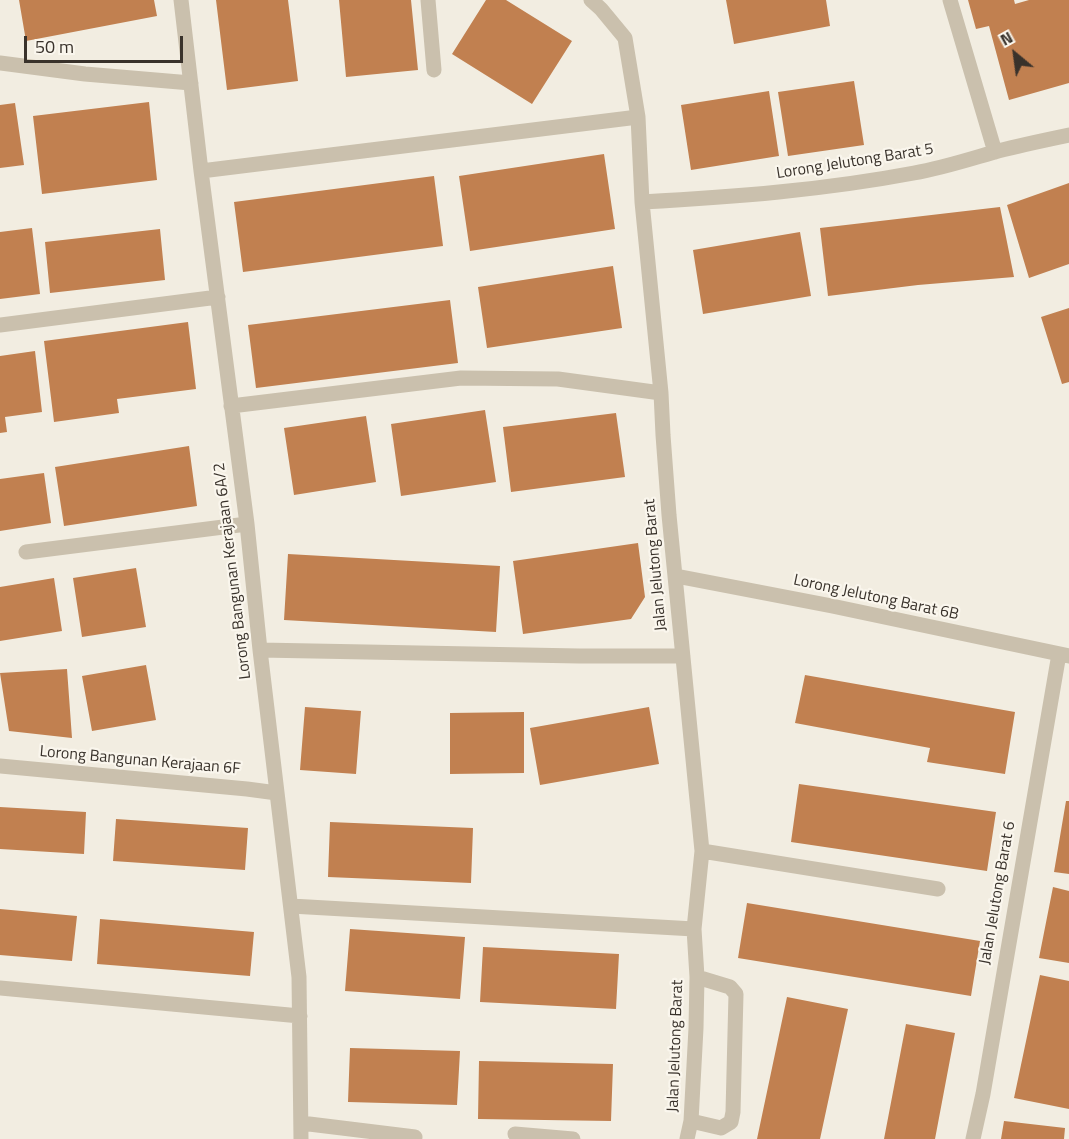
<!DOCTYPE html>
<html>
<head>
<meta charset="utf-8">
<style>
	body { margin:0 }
	#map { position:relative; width:1069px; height:1139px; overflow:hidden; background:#f2ede1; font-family:"Titillium Web",sans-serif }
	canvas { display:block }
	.north { position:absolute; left:985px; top:24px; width:60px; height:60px; -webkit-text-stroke:4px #faf6ed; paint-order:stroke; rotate:331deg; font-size:16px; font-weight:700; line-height:24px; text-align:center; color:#39322b }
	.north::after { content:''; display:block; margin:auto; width:21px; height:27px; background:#39322b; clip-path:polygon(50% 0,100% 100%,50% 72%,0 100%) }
	.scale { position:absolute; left:24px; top:36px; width:159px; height:27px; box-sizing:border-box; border:3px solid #39322b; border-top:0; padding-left:8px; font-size:18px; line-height:21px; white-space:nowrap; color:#39322b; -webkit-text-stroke:4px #faf6ed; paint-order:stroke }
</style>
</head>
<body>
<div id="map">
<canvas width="1069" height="1139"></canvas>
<div class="north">N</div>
<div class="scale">50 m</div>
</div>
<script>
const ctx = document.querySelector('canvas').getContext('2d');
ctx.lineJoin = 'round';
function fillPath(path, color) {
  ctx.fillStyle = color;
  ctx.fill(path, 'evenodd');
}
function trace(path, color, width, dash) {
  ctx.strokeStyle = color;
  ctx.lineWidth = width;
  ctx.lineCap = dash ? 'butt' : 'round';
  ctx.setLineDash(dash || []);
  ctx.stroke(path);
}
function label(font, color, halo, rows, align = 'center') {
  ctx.font = font + ' "Titillium Web",sans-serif';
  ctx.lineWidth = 4.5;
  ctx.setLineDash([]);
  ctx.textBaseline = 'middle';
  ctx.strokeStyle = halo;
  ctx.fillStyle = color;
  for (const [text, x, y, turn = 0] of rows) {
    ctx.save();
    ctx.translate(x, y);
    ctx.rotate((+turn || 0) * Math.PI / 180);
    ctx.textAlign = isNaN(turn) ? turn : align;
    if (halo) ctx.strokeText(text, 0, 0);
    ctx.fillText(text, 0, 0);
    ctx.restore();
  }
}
fillPath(new Path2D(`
	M 19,0 L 154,0 L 157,16 L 26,41 Z
	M 216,0 L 288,0 L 298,81 L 227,90 Z
	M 339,0 L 411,0 L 418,70 L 346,77 Z
	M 486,0 L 506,0 L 572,41 L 532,104 L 452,54 Z
	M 726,0 L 826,0 L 830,26 L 734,44 Z
	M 968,0 L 1014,0 L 1015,4 L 1029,0 L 1069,0 L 1069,83 L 1009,100 L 989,26 L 976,29 Z
	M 854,81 L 864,145 L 788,156 L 778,92 Z
	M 769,91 L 779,156 L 691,170 L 681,105 Z
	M 149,102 L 157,180 L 42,194 L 33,116 Z
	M 15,103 L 24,165 L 0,168 L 0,105 Z
	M 604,154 L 615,229 L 470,251 L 459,176 Z
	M 434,176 L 443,246 L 243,272 L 234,202 Z
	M 1069,183 L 1069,264 L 1029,278 L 1007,205 Z
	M 1000,207 L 1014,277 L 918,285 L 828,296 L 820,228 Z
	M 32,228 L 40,294 L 0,299 L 0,232 Z
	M 160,229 L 165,280 L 50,293 L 45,242 Z
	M 800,232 L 811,296 L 703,314 L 693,250 Z
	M 613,266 L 622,328 L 487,348 L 478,287 Z
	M 450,300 L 458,363 L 256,388 L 248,325 Z
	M 1069,308 L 1069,382 L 1062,384 L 1041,317 Z
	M 188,322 L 196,389 L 117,399 L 119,413 L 54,422 L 44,341 Z
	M 35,351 L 42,412 L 5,417 L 7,432 L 0,433 L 0,356 Z
	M 485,410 L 496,482 L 401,496 L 391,424 Z
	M 616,413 L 625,477 L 511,492 L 503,427 Z
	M 366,416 L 376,482 L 294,495 L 284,428 Z
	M 189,446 L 197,506 L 64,526 L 55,467 Z
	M 44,473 L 51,523 L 0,531 L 0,479 Z
	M 638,543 L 645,597 L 631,619 L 523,634 L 513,561 Z
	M 288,554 L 500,566 L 496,632 L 284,620 Z
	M 136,568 L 146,627 L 82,637 L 73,578 Z
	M 54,578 L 62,631 L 0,641 L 0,587 Z
	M 146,665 L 156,720 L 92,731 L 82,676 Z
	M 67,669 L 72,738 L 9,731 L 0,673 Z
	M 805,675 L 1015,712 L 1005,774 L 927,762 L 930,748 L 795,723 Z
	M 305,707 L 361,711 L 356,774 L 300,770 Z
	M 649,707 L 659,764 L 540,785 L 530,728 Z
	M 524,712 L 524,773 L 450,774 L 450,713 Z
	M 799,784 L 996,812 L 987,871 L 791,842 Z
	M 1066,801 L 1069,801 L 1069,874 L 1054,872 Z
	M 0,807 L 86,812 L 84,854 L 0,849 Z
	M 116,819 L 248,828 L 245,870 L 113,861 Z
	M 330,822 L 473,828 L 471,883 L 328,877 Z
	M 1053,887 L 1069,891 L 1069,963 L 1039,958 Z
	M 747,903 L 980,941 L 971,996 L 738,958 Z
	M 0,909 L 77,916 L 72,961 L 0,955 Z
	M 100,919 L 254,932 L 250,976 L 97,964 Z
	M 350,929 L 465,937 L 460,999 L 345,991 Z
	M 483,947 L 619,954 L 616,1009 L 480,1002 Z
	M 1040,975 L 1069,981 L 1069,1109 L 1014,1098 Z
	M 787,997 L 848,1009 L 820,1139 L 757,1139 Z
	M 906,1024 L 955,1033 L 935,1139 L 884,1139 Z
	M 350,1048 L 460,1051 L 457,1105 L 348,1102 Z
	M 479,1061 L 613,1064 L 611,1121 L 478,1119 Z
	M 1004,1121 L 1065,1128 L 1064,1139 L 1001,1139 Z`), '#c18050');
trace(new Path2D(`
	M 181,0 L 201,171 L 247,524 L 260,650 L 299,977 L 301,1139
	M 428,0 L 434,70
	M 591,0 L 601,9 L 625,38 L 638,117 L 642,202 L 661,393 L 663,435 L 669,515 L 702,851 L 694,929 L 697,977 L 696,1028 L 691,1121 L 687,1139
	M 950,0 L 995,152
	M 0,63 L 85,74 L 191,83
	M 201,171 L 638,117
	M 642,202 C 734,197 824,190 914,173 C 943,168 970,159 998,151 C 1021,145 1045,140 1069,135
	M 0,325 L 218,297
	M 231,406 L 461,378 L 558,379 L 661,393
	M 26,552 L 247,524
	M 676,576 L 832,606 L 1069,656
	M 260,650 L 579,656 L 683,656
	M 0,766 L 247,789 L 277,793
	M 702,851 L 938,889
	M 291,906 L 694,929
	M 0,988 L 300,1016
	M 691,1121 L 721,1128 L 731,1122 L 733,1112 L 736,994 L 730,987 L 697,977
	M 301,1123 L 415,1137
	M 515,1134 L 573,1139
	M 973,1139 L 983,1094 L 1059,654`), '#cac0ad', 15);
label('16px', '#39322b', '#faf6ed', [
	["Lorong Jelutong Barat 5",855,162,-9],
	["Jalan Jelutong Barat",656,565,-95],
	["Lorong Bangunan Kerajaan 6A/2",233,571,-97],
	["Lorong Jelutong Barat 6B",876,598,12],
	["Lorong Bangunan Kerajaan 6F",140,761,5],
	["Jalan Jelutong Barat 6",998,893,-80],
	["Jalan Jelutong Barat",676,1046,-88]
]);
</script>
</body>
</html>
